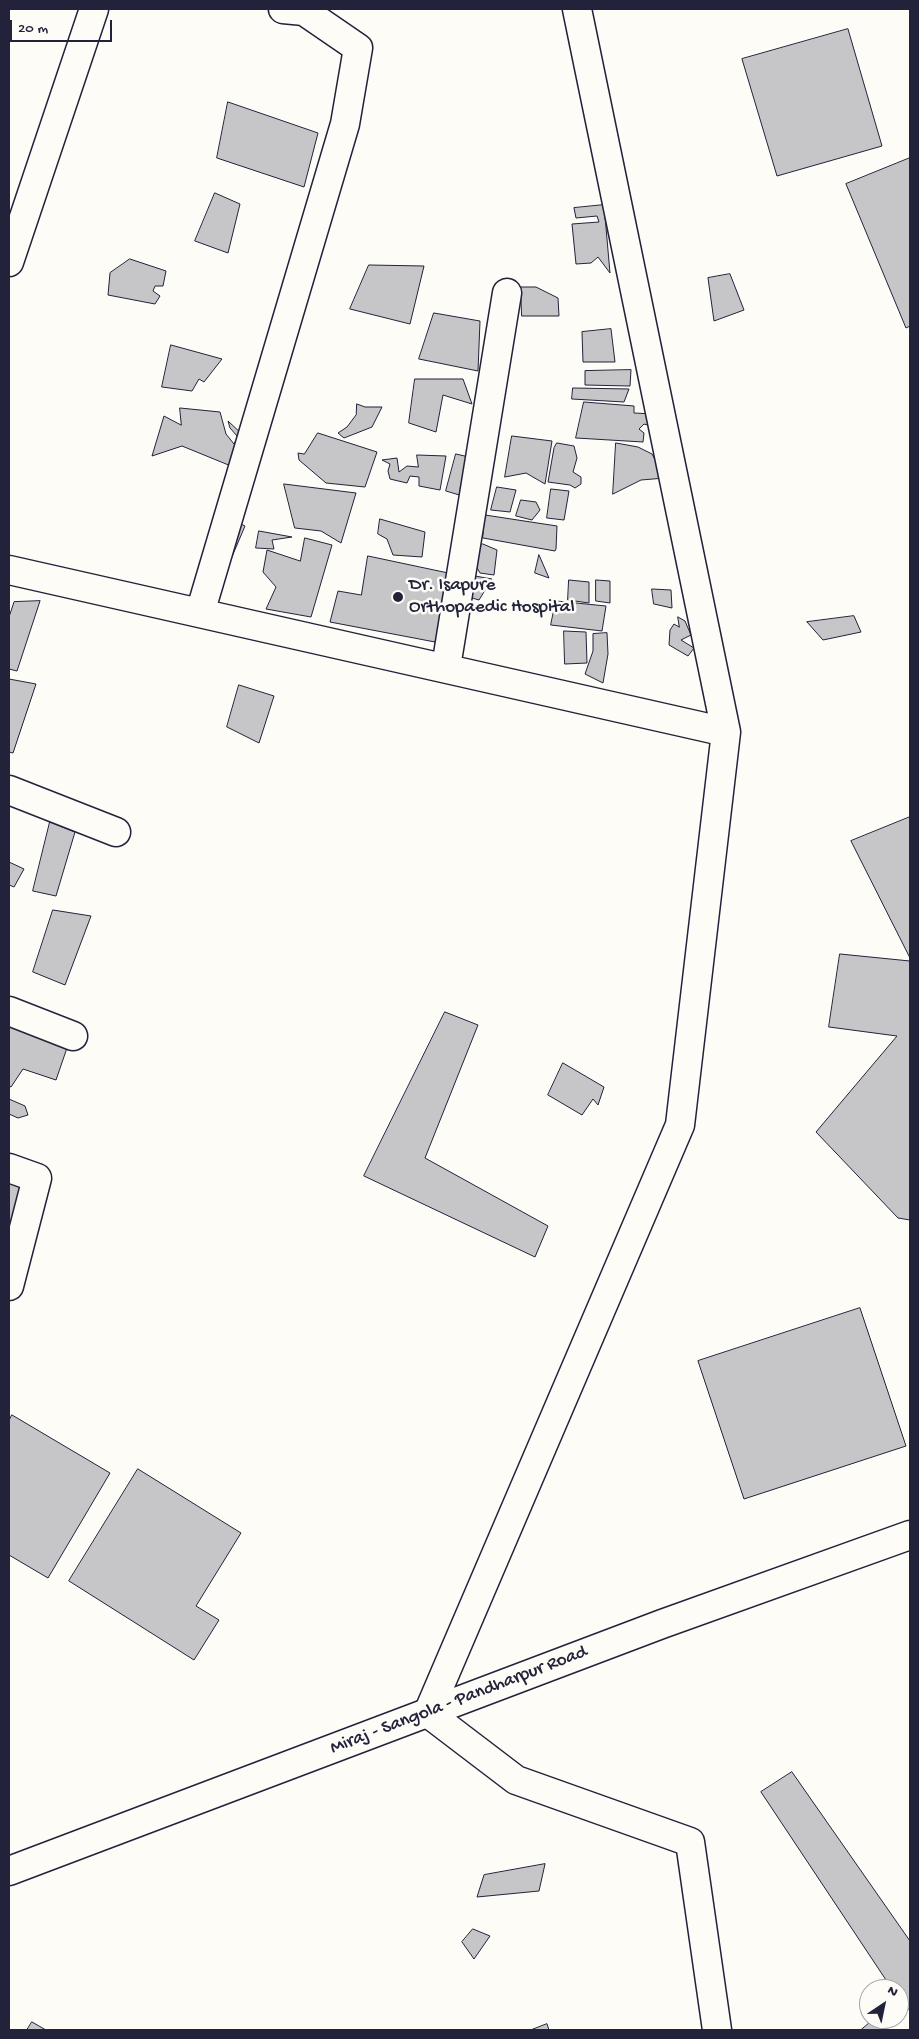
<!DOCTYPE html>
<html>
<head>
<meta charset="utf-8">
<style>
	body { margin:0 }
	#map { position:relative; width:919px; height:2039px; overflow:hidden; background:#fdfcf7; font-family:"Gochi Hand",sans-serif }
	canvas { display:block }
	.frame { position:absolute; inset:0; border:10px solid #22223b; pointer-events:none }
	.north { position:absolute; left:859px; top:1979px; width:50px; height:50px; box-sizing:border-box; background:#fdfcf7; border:1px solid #a5a5ac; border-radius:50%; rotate:34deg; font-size:14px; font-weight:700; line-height:20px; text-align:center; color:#22223b }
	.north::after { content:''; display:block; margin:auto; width:18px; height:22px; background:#22223b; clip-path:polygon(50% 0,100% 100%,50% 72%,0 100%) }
	.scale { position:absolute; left:10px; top:20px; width:102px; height:22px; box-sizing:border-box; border:2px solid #22223b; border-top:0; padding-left:6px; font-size:15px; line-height:18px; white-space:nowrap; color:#22223b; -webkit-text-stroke:4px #fdfcf7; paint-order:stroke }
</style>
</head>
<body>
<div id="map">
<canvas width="919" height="2039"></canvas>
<div class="frame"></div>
<div class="north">N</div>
<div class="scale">20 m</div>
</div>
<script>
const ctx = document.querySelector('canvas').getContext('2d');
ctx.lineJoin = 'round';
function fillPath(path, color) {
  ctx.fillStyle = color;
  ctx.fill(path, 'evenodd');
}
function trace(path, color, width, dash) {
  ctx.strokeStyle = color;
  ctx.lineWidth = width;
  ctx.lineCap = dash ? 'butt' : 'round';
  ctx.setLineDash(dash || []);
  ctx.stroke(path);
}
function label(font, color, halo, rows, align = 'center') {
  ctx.font = font + ' "Gochi Hand",sans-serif';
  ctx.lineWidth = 5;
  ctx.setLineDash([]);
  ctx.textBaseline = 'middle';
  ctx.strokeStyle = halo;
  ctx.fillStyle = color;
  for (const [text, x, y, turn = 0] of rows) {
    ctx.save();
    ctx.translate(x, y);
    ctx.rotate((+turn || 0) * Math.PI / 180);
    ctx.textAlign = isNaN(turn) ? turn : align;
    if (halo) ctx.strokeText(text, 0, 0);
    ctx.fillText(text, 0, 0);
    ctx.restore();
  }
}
const building = new Path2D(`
	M 848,29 L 882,146 L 777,176 L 742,59 Z
	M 228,102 L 318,133 L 304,187 L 217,158 Z
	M 910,158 L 910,326 L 906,328 L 846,184 Z
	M 215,193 L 240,204 L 228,253 L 195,241 Z
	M 604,205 L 610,273 L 598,257 L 591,263 L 576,264 L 572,224 L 599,222 L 597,216 L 576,218 L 574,208 Z
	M 130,259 L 166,271 L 163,286 L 155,286 L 153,291 L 160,296 L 155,304 L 108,295 L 110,273 Z
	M 369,265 L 424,266 L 410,324 L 350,309 Z
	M 730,274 L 744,310 L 714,321 L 708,278 Z
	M 521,287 L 536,287 L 558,298 L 559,316 L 522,316 Z
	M 434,313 L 480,321 L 478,371 L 419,359 Z
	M 611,329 L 615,362 L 583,362 L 582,332 Z
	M 171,345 L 222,359 L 204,382 L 199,379 L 192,391 L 162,387 Z
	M 631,370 L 630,386 L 585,385 L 585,371 Z
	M 415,379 L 463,379 L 472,404 L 443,395 L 436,432 L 409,423 Z
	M 573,388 L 629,389 L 624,402 L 572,399 Z
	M 584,402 L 634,406 L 634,413 L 655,414 L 651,426 L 644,424 L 639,429 L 644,433 L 643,442 L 576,438 Z
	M 357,404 L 365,407 L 382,407 L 372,427 L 344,438 L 338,433 L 347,427 L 356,415 Z
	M 180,408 L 220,412 L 226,434 L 234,444 L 238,437 L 230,428 L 228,421 L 243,435 L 231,466 L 182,446 L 152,456 L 164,416 L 181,425 Z
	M 318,433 L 377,452 L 365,487 L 326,483 L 299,460 L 298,453 L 304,454 Z
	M 512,436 L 552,441 L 545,484 L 526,473 L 505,477 Z
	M 557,443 L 574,446 L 577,458 L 573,472 L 581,477 L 581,484 L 575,488 L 570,485 L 548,482 L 554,448 Z
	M 616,443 L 638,447 L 652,454 L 665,478 L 641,480 L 613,494 Z
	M 456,454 L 469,457 L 466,497 L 446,491 Z
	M 417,455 L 446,456 L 440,490 L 419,486 L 419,477 L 410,476 L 407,483 L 390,479 L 388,471 L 390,464 L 382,460 L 397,458 L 399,472 L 407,466 L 418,467 Z
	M 284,484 L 356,493 L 341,543 L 321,531 L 295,528 Z
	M 497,487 L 516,490 L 510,512 L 491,510 Z
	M 551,489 L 569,491 L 564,520 L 547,518 Z
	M 521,500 L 536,502 L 540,510 L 532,520 L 516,516 Z
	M 485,515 L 557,526 L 556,549 L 555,551 L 483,538 Z
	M 380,519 L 425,532 L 422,557 L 393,555 L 387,539 L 378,534 Z
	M 237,522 L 245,526 L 231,559 L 235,524 Z
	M 259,531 L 292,537 L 272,540 L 274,549 L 256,548 Z
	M 305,538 L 332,545 L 311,617 L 266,609 L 276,587 L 263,572 L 267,550 L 300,561 Z
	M 483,544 L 497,550 L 494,575 L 480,573 L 469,554 Z
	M 539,555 L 549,578 L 535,573 Z
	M 368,556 L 453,574 L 435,642 L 330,622 L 338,591 L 361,595 Z
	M 475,576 L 492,579 L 479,600 L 462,595 Z
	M 569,580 L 589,582 L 589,603 L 568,600 Z
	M 596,580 L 610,581 L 610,603 L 596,601 Z
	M 652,589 L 671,590 L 672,608 L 654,604 Z
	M 40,601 L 17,671 L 9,669 L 9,617 L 14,602 Z
	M 556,601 L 606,606 L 602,631 L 551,625 Z
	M 854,616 L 861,632 L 823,640 L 807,622 Z
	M 678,617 L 685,621 L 691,635 L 681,640 L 694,648 L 688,656 L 669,645 L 670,630 L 674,624 L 679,627 Z
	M 564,631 L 586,632 L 587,663 L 565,664 Z
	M 607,633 L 608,654 L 603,683 L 585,674 L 593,651 L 593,634 Z
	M 9,679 L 36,684 L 13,753 L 9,752 Z
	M 239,685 L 274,696 L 259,743 L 227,727 Z
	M 910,817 L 910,958 L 851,841 Z
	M 50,822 L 75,832 L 56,896 L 33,891 Z
	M 9,862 L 24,869 L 14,887 L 9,885 Z
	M 53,910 L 91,916 L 65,985 L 33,972 Z
	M 840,954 L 910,961 L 910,1220 L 898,1218 L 816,1132 L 897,1036 L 829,1027 Z
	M 9,1012 L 68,1045 L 56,1080 L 23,1069 L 11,1087 L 9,1086 Z
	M 445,1012 L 478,1025 L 425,1158 L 548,1226 L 535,1257 L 364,1176 Z
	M 563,1063 L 604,1087 L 598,1105 L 593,1099 L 582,1115 L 548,1095 Z
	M 9,1099 L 25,1106 L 28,1115 L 18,1118 L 9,1114 Z
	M 9,1183 L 28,1189 L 16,1227 L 9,1224 Z
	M 860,1308 L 906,1446 L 744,1499 L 698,1361 Z
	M 12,1415 L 110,1473 L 48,1578 L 9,1555 L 9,1421 Z
	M 138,1469 L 241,1533 L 196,1606 L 219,1620 L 194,1660 L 69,1581 Z
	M 792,1772 L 910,1941 L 910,2008 L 906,2011 L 899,2000 L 899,1989 L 892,1989 L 761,1792 Z
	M 545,1864 L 539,1891 L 477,1897 L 484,1875 Z
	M 473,1929 L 490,1936 L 474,1959 L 462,1942 Z
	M 873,2020 L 886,2030 L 861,2030 Z
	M 32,2022 L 46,2030 L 27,2030 Z
	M 547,2024 L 549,2030 L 531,2030 Z`);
fillPath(building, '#c6c6c8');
trace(building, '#22223b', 1);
const minor = new Path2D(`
	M 577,9 L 726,732 L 680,1125 L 428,1713 L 516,1780 L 690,1842 L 717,2030
	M 9,262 L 94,9
	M 9,570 L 726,732
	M 200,613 L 345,124 L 358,48 L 304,11 L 283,9
	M 446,667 L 507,293
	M 9,790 L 116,832
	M 9,1011 L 73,1036
	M 9,1168 L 37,1178 L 9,1286`);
const highway = new Path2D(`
	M 9,1871 L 662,1624 L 910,1535`);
trace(minor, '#22223b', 31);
trace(highway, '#22223b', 31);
trace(minor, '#fdfcf7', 28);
trace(highway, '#fdfcf7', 28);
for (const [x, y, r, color] of [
	[398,597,6,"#22223b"]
]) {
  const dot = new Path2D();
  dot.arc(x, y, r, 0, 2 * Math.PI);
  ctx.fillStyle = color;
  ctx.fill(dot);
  trace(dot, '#fdfcf7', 2);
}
label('19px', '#22223b', '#fdfcf7', [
	["Dr. Isapure",409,586],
	["Orthopaedic Hospital",409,608]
], 'left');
label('19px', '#22223b', '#fdfcf7', [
	["Miraj - Sangola - Pandharpur Road",459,1701,-21]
]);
</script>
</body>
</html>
